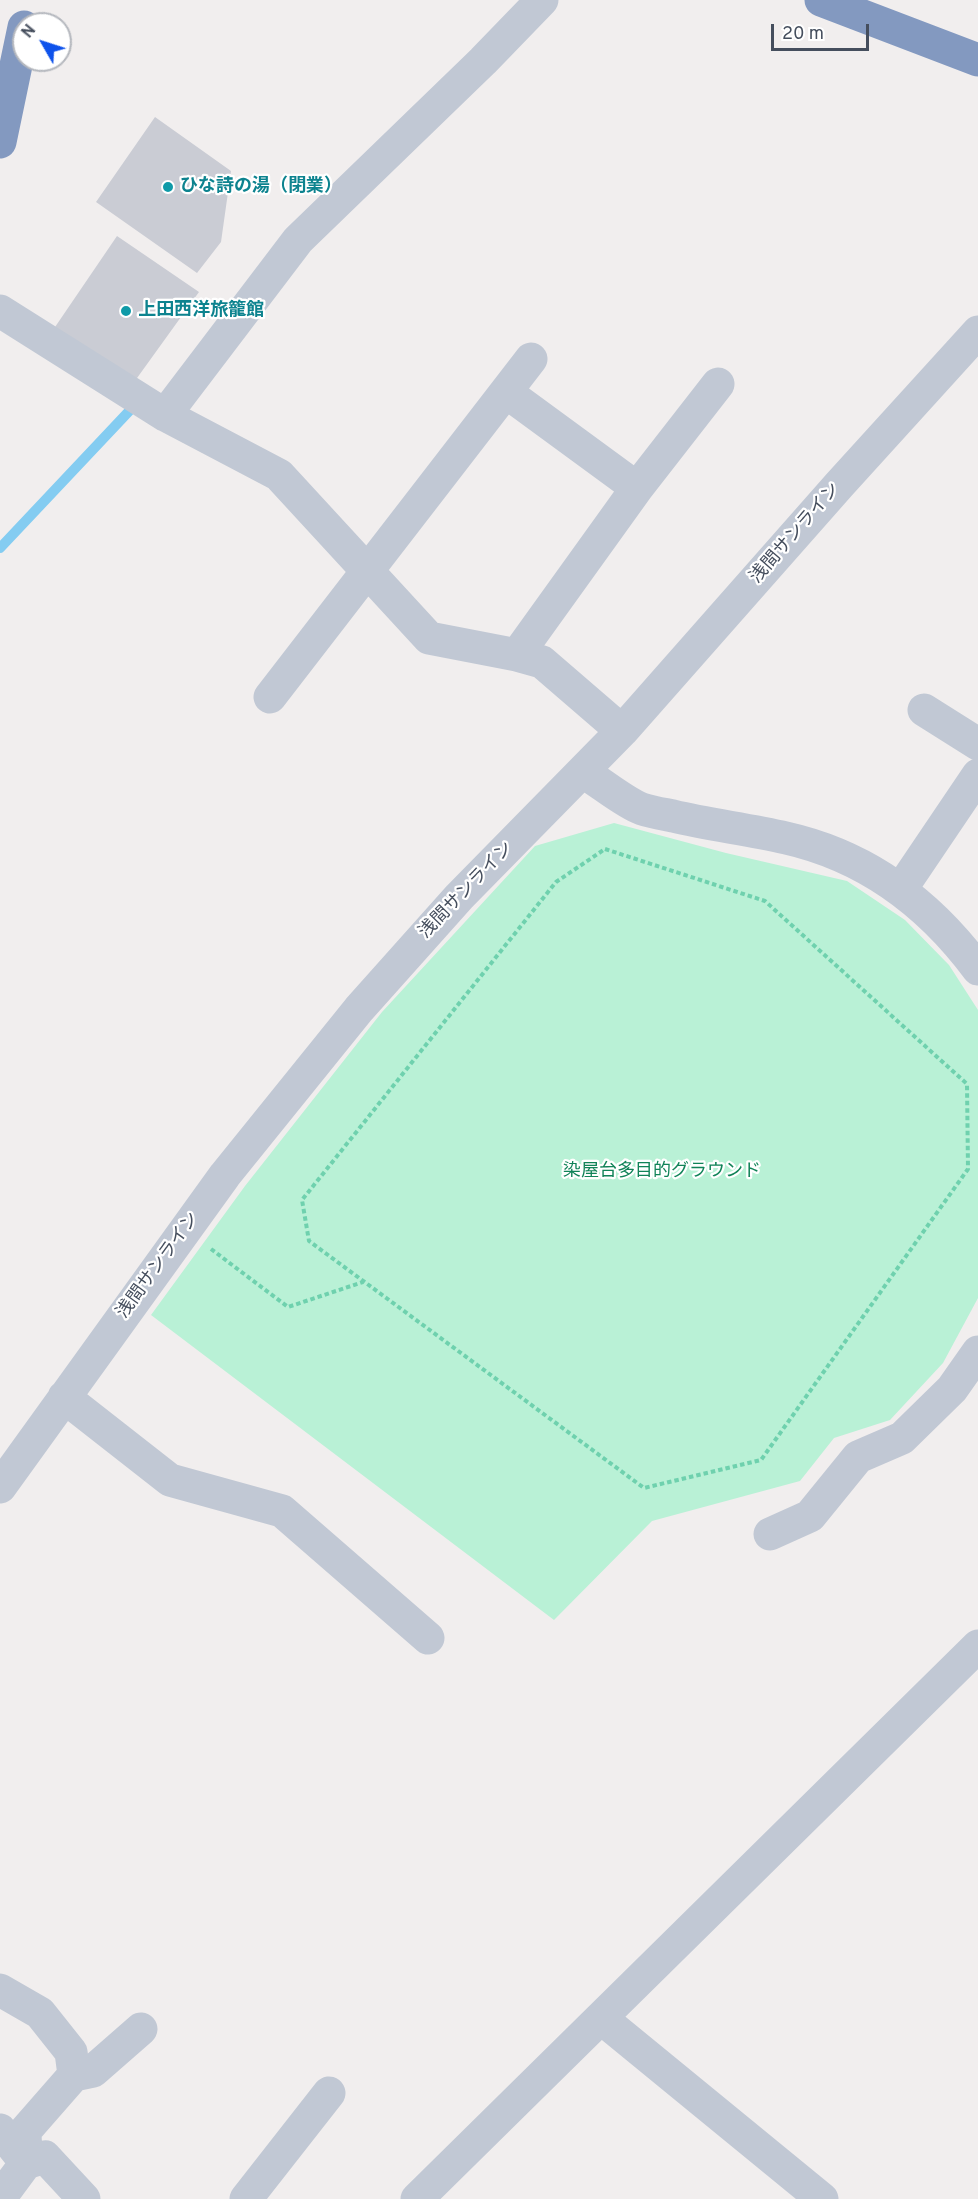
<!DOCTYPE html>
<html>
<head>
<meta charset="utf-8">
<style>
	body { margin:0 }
	#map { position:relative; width:978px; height:2199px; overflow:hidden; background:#f1eeee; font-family:Overpass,sans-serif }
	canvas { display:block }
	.north { position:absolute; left:12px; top:12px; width:60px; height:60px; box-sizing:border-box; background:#fff; border:2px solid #b5b8be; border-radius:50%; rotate:309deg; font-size:16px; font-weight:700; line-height:24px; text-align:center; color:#454e5d }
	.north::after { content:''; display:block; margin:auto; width:21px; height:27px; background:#0e52eb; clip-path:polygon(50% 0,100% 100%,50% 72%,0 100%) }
	.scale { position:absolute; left:771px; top:24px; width:98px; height:27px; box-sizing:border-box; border:3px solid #454e5d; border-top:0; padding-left:8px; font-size:18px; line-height:21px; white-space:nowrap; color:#454e5d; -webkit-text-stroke:4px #fff; paint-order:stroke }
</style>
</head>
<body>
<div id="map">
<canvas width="978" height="2199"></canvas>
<div class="north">N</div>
<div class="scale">20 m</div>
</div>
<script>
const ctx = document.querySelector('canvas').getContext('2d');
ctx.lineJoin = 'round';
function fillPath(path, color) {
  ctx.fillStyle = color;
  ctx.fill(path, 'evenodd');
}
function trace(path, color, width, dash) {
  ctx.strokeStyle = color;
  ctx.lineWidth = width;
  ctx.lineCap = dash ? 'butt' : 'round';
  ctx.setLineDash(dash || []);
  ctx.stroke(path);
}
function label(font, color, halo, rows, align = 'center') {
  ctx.font = font + ' Overpass,"Noto Sans JP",sans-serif';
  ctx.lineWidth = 4.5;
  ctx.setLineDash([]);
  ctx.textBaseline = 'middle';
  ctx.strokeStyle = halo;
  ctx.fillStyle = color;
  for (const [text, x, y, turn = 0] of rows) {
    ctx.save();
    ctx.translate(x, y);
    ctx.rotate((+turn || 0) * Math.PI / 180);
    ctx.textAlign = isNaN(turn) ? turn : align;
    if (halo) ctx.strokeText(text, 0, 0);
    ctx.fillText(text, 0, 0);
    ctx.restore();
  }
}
fillPath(new Path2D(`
	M 614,823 L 726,853 L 847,881 L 905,920 L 949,965 L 978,1010 L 978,1298 L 943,1363 L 890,1420 L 834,1438 L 800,1481 L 652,1521 L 554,1620 L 151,1315 L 245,1186 L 382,1012 L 535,846 Z`), '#b9f1d6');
trace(new Path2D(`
	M 0,548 L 133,407`), '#84ccf1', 10);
fillPath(new Path2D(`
	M 155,117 L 231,171 L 221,242 L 197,273 L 96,202 Z
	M 117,236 L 199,292 L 132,385 L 53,330 Z`), '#caccd4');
trace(new Path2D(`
	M 605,849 L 765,901 L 967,1084 L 968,1169 L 761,1460 L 644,1488 L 309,1241 L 302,1200 L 556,882 Z
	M 211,1249 L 288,1307 L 363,1282`), '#6fd1ae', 4, [4.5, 3]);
trace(new Path2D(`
	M 0,311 L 165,415 L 279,475 L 429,638 L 517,655 L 542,662 L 622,731
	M 506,392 L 637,488
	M 165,415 L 298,240 L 483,61 L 542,0
	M 517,655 L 637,488 L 718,384
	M 270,697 L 531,359
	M 924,710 L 978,744
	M 583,772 C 600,782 625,803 642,809 C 651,812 663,814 673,816 C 710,825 748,829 786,838 C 866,856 929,903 978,969
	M 901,889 L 978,775
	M 64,1397 L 170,1480 L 282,1511 L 428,1638
	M 0,1487 L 225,1175 L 359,1009 L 459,897 L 622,731 L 839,485 L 978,332
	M 770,1534 L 810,1516 L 858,1457 L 902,1438 L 952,1389 L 978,1352
	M 0,1990 L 40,2013 L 71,2052 L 74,2075
	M 601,2018 L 822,2199
	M 0,2130 L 26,2163 L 0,2198
	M 84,2199 L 45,2157 L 26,2163 L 25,2131 L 74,2075 L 93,2071 L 141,2029
	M 246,2199 L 329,2093
	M 417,2199 L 978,1646`), '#c1c8d4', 33);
trace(new Path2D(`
	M 821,0 L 978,60
	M 0,142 L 24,27`), '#8399c0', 33);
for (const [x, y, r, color] of [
	[168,187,6,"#0f9aa8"],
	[126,311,6,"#0f9aa8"]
]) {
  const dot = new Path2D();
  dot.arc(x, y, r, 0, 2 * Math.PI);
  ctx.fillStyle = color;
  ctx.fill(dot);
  trace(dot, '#fff', 2);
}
label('bold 18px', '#0d838f', '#fff', [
	["ひな詩の湯（閉業）",180,187],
	["上田西洋旅籠館",138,311]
], 'left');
label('18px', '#454e5d', '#fff', [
	["浅間サンライン",796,534,-49],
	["浅間サンライン",467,891,-46],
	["浅間サンライン",159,1266,-54]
]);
label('18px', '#118358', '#fff', [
	["染屋台多目的グラウンド",662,1172]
]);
</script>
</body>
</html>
